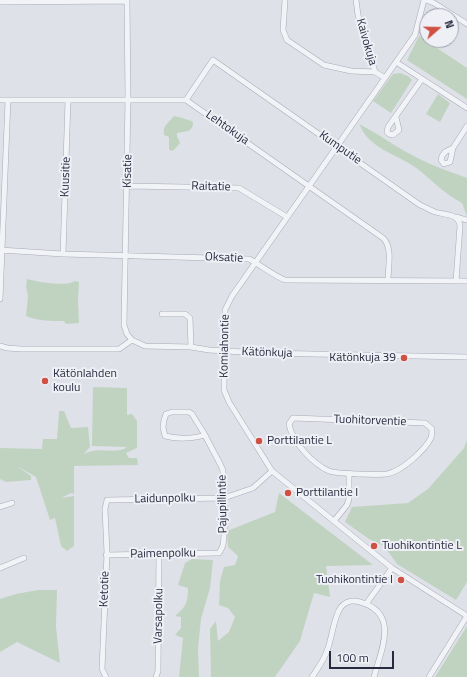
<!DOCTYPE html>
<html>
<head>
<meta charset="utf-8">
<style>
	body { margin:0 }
	#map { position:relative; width:467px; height:677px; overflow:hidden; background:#dfe1e9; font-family:"Titillium Web",sans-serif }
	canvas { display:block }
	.north { position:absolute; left:419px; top:8px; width:40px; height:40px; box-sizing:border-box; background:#eff0f6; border:1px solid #9fa1ad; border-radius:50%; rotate:70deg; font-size:11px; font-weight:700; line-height:16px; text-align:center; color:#282b40 }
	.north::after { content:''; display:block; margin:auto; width:14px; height:18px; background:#d05042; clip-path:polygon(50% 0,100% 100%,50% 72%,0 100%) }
	.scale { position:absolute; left:329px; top:651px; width:65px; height:18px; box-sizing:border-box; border:2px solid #282b40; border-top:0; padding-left:5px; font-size:12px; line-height:14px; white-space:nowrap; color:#282b40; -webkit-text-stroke:3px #eff0f6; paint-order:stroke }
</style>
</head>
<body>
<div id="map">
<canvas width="467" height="677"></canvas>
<div class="north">N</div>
<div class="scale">100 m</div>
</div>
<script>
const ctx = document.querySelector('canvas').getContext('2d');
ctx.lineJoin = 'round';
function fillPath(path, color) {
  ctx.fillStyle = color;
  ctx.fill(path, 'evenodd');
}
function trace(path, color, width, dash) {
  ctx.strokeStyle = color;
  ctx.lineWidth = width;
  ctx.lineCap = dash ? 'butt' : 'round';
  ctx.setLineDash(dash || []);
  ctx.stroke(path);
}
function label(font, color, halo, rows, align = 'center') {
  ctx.font = font + ' "Titillium Web",sans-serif';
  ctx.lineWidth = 4;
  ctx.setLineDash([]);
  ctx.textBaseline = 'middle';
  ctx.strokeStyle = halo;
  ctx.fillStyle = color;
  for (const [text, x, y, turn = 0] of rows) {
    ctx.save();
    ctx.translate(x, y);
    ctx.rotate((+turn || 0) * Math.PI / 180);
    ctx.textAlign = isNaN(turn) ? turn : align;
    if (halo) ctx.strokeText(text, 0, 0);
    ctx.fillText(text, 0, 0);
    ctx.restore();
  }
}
fillPath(new Path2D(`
	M 419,36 L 467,68 L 467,99 L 407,60 Z
	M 400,73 L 408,76 L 412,80 L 391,113 L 373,101 L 393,74 Z
	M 438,94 L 450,103 L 440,122 L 426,114 Z
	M 174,116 C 179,117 190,120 193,122 C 193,133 185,131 177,133 L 177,137 L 179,140 L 180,143 L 174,150 L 171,151 L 169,149 L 169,137 L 164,135 C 162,126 169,122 174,116 Z
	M 359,124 C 377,133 393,145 410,154 C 428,164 448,171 467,178 L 467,216 L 462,203 C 444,194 431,179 415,167 C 400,157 383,152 370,140 C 365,136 362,129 359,124 Z
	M 27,279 C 38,282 66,287 75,281 L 79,282 L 78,302 L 79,323 L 66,324 L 64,321 C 51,321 38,321 26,316 L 28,296 L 26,286 Z
	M 93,387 L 127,388 L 127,415 L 132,414 L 137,421 L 137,448 L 126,453 L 129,458 L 137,458 L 138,465 L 74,466 L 74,494 L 71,493 L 61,498 L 74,496 L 74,546 L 67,551 L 61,546 L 55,518 L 50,520 L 36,477 L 17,466 L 31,476 L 31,480 L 6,482 L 0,479 L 0,448 L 42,449 L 43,439 L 57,439 L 59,411 L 64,411 L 71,428 L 88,427 L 90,447 L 83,455 C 98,445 111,455 126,448 L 126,447 L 92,446 Z
	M 467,440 L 467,582 L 456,600 L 397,564 L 384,546 L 369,539 L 345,522 L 352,507 L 408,503 L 428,489 L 464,448 Z
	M 279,493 L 373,565 L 326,566 L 330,597 L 314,593 L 300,641 L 275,677 L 211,677 L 210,629 L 216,621 L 218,641 L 229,632 L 235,617 L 228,608 L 219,605 L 220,581 L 224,567 L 235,565 L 238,556 L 228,547 L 227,531 L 275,512 Z
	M 192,559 L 213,560 L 210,588 L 201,619 L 198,648 L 199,677 L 179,677 L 183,638 L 175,635 L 181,628 L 181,617 L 175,616 C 186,607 188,602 188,588 L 178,585 L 185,563 Z
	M 38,590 L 57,590 L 56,627 L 60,663 L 17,642 L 0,652 L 0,599 L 16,594 Z
	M 467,626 L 467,677 L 435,677 Z`), '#c0d3c0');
const minor = new Path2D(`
	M 127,0 L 128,99 L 124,325 L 127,334 L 132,340 L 145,346 L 191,347 L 209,350 L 261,353 L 467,357
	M 285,0 L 283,30 L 287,40 L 324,65 L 351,71 L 375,72
	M 356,0 L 358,15 L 375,72 L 385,78
	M 424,0 L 415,35 L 232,296 L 225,310 L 224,390 L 229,402 L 272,471 L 392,568 L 467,616
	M 426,0 L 434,3 L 467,24
	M 0,2 L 127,1
	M 396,62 L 467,108
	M 0,100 L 186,100 L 383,238 C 393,247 388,268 388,280
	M 186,100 L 213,60 L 420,205 C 425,207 430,210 435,212 C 444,215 459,213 460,226 L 456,281
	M 396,117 L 399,130 L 393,135 L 389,134 L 387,132 L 388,127 L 422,79
	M 453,148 L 445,152 L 442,156 L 441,160 L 444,164 L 450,162 L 453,148 L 467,126
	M 128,186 L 239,188 L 287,217
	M 456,217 L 467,220
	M 0,250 L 63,254 L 249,259 C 261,265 272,275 285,280 L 467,281
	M 63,254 L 68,100
	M 0,299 L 8,100
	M 162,314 L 185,314 L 190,318 L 191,347
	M 0,346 L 7,348 L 21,349 L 119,349 L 132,340
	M 293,418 L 425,423 L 432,429 C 432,432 432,435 431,438 C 424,451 402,471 387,474 C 378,475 337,474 329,471 C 313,464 292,442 289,424 Z
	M 0,507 L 12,503
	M 334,521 L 347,505 L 349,499 L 349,473
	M 106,555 L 219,553 C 221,550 222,548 223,545 C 225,532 226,478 222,468 C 217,457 210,446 205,435 C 193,439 177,439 165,436 L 163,427 L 164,420 L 166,414 L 172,412 L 189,412 L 192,414 L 205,435
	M 0,568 L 24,558
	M 366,604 L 392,568
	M 106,677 L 102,669 L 107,553 L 105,509 L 107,500 L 224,498 L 253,488 L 272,471
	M 156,677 L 158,671 L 159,554
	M 312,677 C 318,668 325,659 328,648 C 332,637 334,616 341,607 C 346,601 353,600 360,602 C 400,613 381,650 374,677
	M 429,677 L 467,616`);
trace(minor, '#a8aab6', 6);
trace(minor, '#f2f3f7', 5);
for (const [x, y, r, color] of [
	[404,358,4,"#d05042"],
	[45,381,4,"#d05042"],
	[259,441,4,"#d05042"],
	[288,493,4,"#d05042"],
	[374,546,4,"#d05042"],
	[401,580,4,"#d05042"]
]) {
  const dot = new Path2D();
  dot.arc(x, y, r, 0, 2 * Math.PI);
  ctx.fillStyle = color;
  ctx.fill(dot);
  trace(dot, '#eff0f6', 1.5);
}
label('12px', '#282b40', '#eff0f6', [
	["Kaivokuja",366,42,74],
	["Lehtokuja",227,128,35],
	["Kumputie",340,148,35],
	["Kisatie",128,171,-89],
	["Kuusitie",66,177,-88],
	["Raitatie",211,187,1],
	["Oksatie",224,258,2],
	["Komiahontie",225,346,-89],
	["Kätönkuja",267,353,2],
	["Tuohitorventie",370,421,2],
	["Laidunpolku",165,499,-1],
	["Pajupillintie",223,504,-91],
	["Paimenpolku",163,554,-1],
	["Ketotie",105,589,-88],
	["Varsapolku",159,616,-89]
]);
label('12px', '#282b40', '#eff0f6', [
	["Kätönkuja 39",396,358,"right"],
	["Kätönlahden",53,374],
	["koulu",53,388],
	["Porttilantie L",267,441],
	["Porttilantie I",296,493],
	["Tuohikontintie L",382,546],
	["Tuohikontintie I",393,580,"right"]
], 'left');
</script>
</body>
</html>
